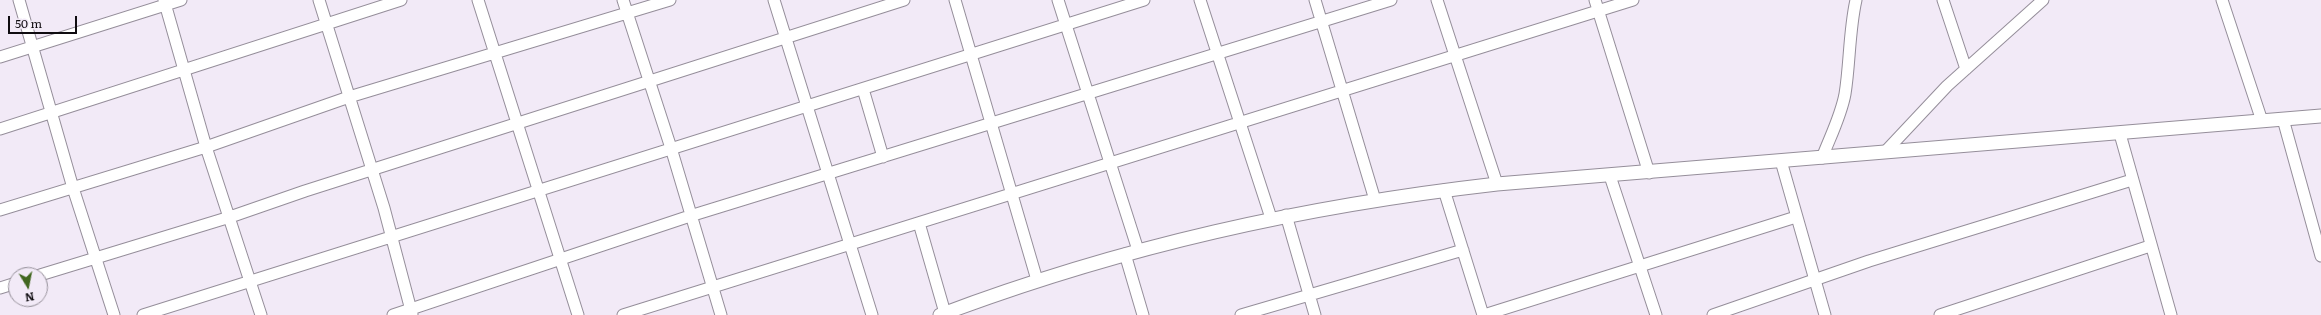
<!DOCTYPE html>
<html>
<head>
<meta charset="utf-8">
<style>
	body { margin:0 }
	#map { position:relative; width:2321px; height:315px; overflow:hidden; background:#f2eaf7; font-family:Literata,serif }
	canvas { display:block }
	.north { position:absolute; left:8px; top:267px; width:40px; height:40px; box-sizing:border-box; background:#f2eaf7; border:1px solid #97919b; border-radius:50%; rotate:170deg; font-size:11px; font-weight:700; line-height:16px; text-align:center; color:#0f0c10 }
	.north::after { content:''; display:block; margin:auto; width:14px; height:18px; background:#426720; clip-path:polygon(50% 0,100% 100%,50% 72%,0 100%) }
	.scale { position:absolute; left:8px; top:16px; width:69px; height:18px; box-sizing:border-box; border:2px solid #0f0c10; border-top:0; padding-left:5px; font-size:12px; line-height:14px; white-space:nowrap; color:#0f0c10; -webkit-text-stroke:3px #f2eaf7; paint-order:stroke }
</style>
</head>
<body>
<div id="map">
<canvas width="2321" height="315"></canvas>
<div class="north">N</div>
<div class="scale">50 m</div>
</div>
<script>
const ctx = document.querySelector('canvas').getContext('2d');
ctx.lineJoin = 'round';
function trace(path, color, width, dash) {
  ctx.strokeStyle = color;
  ctx.lineWidth = width;
  ctx.lineCap = dash ? 'butt' : 'round';
  ctx.setLineDash(dash || []);
  ctx.stroke(path);
}
const minor = new Path2D(`
	M 19,0 L 73,188 L 114,315
	M 164,0 L 206,147 L 261,315
	M 319,0 L 384,208 L 412,314
	M 478,0 L 578,315
	M 623,0 L 671,148 L 721,315
	M 774,0 L 872,315
	M 955,0 L 1037,280
	M 1058,0 L 1138,250
	M 1200,0 L 1271,218
	M 1315,0 L 1375,200
	M 1437,0 L 1497,184
	M 1595,0 L 1649,173
	M 1943,0 L 1966,69
	M 2222,0 L 2262,121
	M 0,57 L 181,0
	M 863,89 L 883,157
	M 2283,119 L 2321,256
	M 0,129 L 401,0
	M 2120,134 L 2171,315
	M 1885,152 L 1947,86 L 2043,0
	M 1822,158 C 1830,137 1841,116 1845,94 C 1850,63 1849,31 1856,0
	M 1781,161 L 1825,315
	M 1610,176 L 1656,315
	M 1444,190 L 1483,315
	M 0,210 L 206,147 L 349,97 L 670,0
	M 1286,215 L 1315,315
	M 919,223 L 945,313
	M 1125,254 L 1143,315
	M 40,275 L 230,217 L 305,191 L 904,0
	M 0,288 L 16,283
	M 143,315 L 1144,0
	M 393,315 L 690,216 L 1391,0
	M 623,315 L 1633,0
	M 1241,315 L 1463,250
	M 1484,315 L 1796,217
	M 1713,315 L 1869,261 L 2132,180
	M 1940,315 L 2150,246`);
const major = new Path2D(`
	M 940,315 C 1123,246 1304,206 1497,184 L 2321,116`);
trace(minor, '#958e9a', 13);
trace(major, '#958e9a', 15);
trace(minor, '#fff', 11);
trace(major, '#fff', 13);
</script>
</body>
</html>
